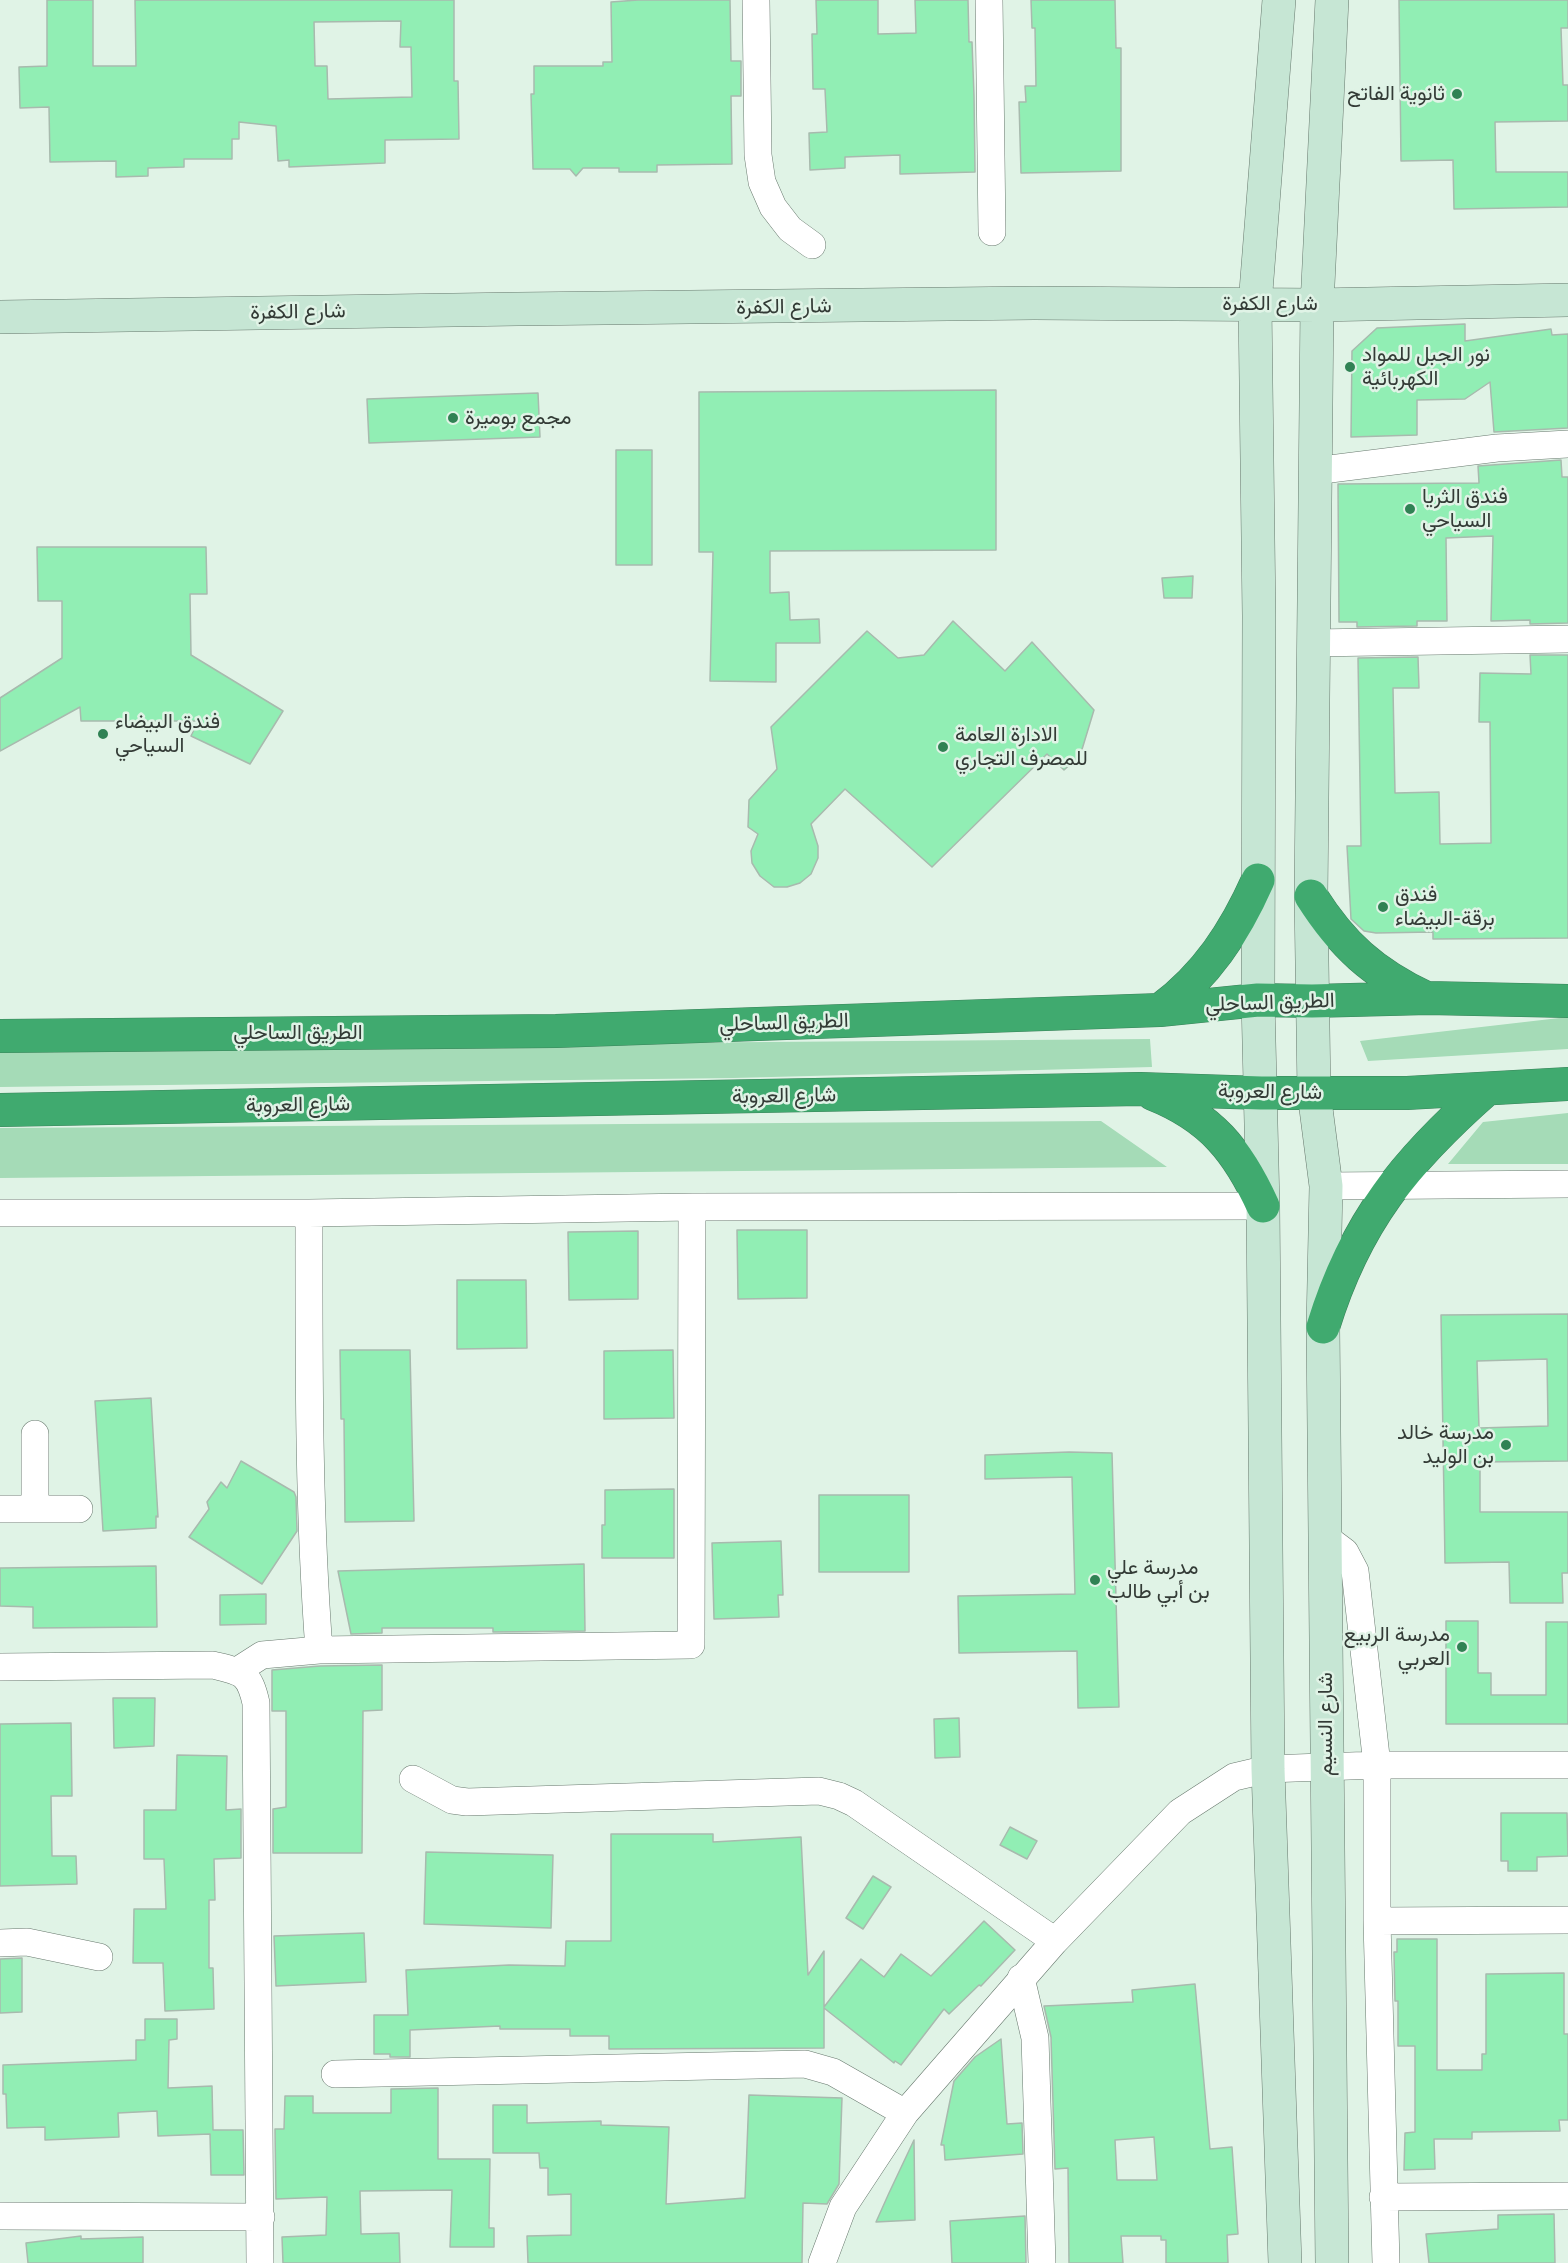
<!DOCTYPE html>
<html>
<head>
<meta charset="utf-8">
<style>
	body { margin:0 }
	canvas { display:block; background:#e0f3e6 }
</style>
</head>
<body>
<canvas width="1568" height="2263"></canvas>
<script>
const ctx = document.querySelector('canvas').getContext('2d');
ctx.lineJoin = 'round';
function fillPath(path, color) {
  ctx.fillStyle = color;
  ctx.fill(path, 'evenodd');
}
function trace(path, color, width, dash) {
  ctx.strokeStyle = color;
  ctx.lineWidth = width;
  ctx.lineCap = dash ? 'butt' : 'round';
  ctx.setLineDash(dash || []);
  ctx.stroke(path);
}
function label(font, color, halo, rows, align = 'center') {
  ctx.font = font + ' "IBM Plex Sans",Vazirmatn,sans-serif';
  ctx.lineWidth = 5;
  ctx.setLineDash([]);
  ctx.textBaseline = 'middle';
  ctx.strokeStyle = halo;
  ctx.fillStyle = color;
  for (const [text, x, y, turn = 0] of rows) {
    ctx.save();
    ctx.translate(x, y);
    ctx.rotate((+turn || 0) * Math.PI / 180);
    ctx.textAlign = isNaN(turn) ? turn : align;
    if (halo) ctx.strokeText(text, 0, 0);
    ctx.fillText(text, 0, 0);
    ctx.restore();
  }
}
fillPath(new Path2D(`
	M 1568,1017 L 1568,1049 L 1368,1061 L 1360,1041 Z
	M 1150,1039 L 1152,1067 L 733,1078 L 0,1087 L 0,1048 Z
	M 1568,1113 L 1568,1164 L 1448,1164 L 1483,1122 Z
	M 1101,1121 L 1167,1167 L 0,1178 L 0,1128 Z`), '#a5dbb7');
const building = new Path2D(`
	M 47,0 L 93,0 L 93,66 L 136,66 L 135,0 L 454,0 L 454,81 L 458,81 L 459,139 L 385,140 L 385,163 L 289,167 L 289,160 L 278,161 L 276,126 L 239,122 L 239,139 L 232,139 L 232,159 L 184,159 L 184,167 L 148,168 L 148,176 L 116,177 L 116,161 L 50,162 L 49,107 L 20,108 L 19,67 L 47,66 ZM 401,21 L 400,47 L 411,47 L 412,97 L 328,99 L 327,66 L 315,66 L 314,22 Z
	M 638,0 L 730,0 L 731,61 L 741,61 L 741,96 L 731,96 L 732,164 L 657,165 L 657,172 L 619,172 L 619,168 L 583,168 L 576,176 L 570,169 L 533,169 L 531,94 L 534,94 L 534,66 L 603,66 L 603,62 L 612,62 L 611,2 Z
	M 816,0 L 878,0 L 878,34 L 916,33 L 915,0 L 968,0 L 969,42 L 972,42 L 974,96 L 975,172 L 900,174 L 900,155 L 845,157 L 845,168 L 810,170 L 809,133 L 827,132 L 825,89 L 813,89 L 812,34 L 817,34 Z
	M 1031,0 L 1115,0 L 1116,48 L 1121,48 L 1121,171 L 1021,173 L 1019,102 L 1026,102 L 1025,86 L 1036,86 L 1035,28 L 1032,28 Z
	M 1399,0 L 1568,0 L 1568,28 L 1561,28 L 1563,85 L 1568,85 L 1568,121 L 1495,122 L 1496,172 L 1568,172 L 1568,207 L 1454,209 L 1453,160 L 1401,161 Z
	M 1465,324 L 1465,341 L 1551,329 L 1552,335 L 1568,334 L 1568,428 L 1494,432 L 1490,382 L 1465,399 L 1417,400 L 1417,435 L 1351,437 L 1352,351 L 1377,328 Z
	M 996,390 L 996,550 L 770,551 L 770,593 L 789,592 L 790,620 L 819,619 L 820,643 L 776,643 L 776,682 L 710,681 L 713,552 L 699,552 L 699,392 Z
	M 538,393 L 540,437 L 369,443 L 367,399 Z
	M 616,450 L 652,450 L 652,565 L 616,565 Z
	M 1561,460 L 1562,477 L 1568,477 L 1568,623 L 1530,624 L 1530,620 L 1491,621 L 1493,536 L 1446,538 L 1447,621 L 1417,621 L 1417,626 L 1357,627 L 1357,622 L 1339,622 L 1338,484 L 1479,483 L 1478,466 Z
	M 37,547 L 206,547 L 207,594 L 190,594 L 191,655 L 283,711 L 250,764 L 191,736 L 198,721 L 81,721 L 80,707 L 0,751 L 0,698 L 62,658 L 62,601 L 38,601 Z
	M 1193,576 L 1192,598 L 1164,598 L 1162,578 Z
	M 953,621 L 1005,671 L 1032,642 L 1094,710 L 1080,756 L 1064,770 L 1047,754 L 932,867 L 845,789 L 811,824 L 818,846 L 818,858 L 811,874 L 800,883 L 787,887 L 774,887 L 760,876 L 752,863 L 751,851 L 758,834 L 748,827 L 749,800 L 777,769 L 771,727 L 867,631 L 898,658 L 924,655 Z
	M 1530,655 L 1568,655 L 1568,938 L 1433,939 L 1433,932 L 1376,933 L 1364,931 L 1351,919 L 1347,846 L 1361,846 L 1358,658 L 1418,657 L 1419,688 L 1393,688 L 1395,793 L 1439,792 L 1440,844 L 1491,843 L 1490,722 L 1479,722 L 1480,673 L 1531,674 Z
	M 737,1230 L 807,1230 L 807,1298 L 738,1299 Z
	M 638,1231 L 638,1299 L 569,1300 L 568,1232 Z
	M 457,1280 L 526,1280 L 527,1348 L 457,1349 Z
	M 1568,1314 L 1568,1461 L 1480,1462 L 1480,1512 L 1568,1512 L 1568,1573 L 1562,1573 L 1563,1603 L 1510,1603 L 1509,1562 L 1445,1563 L 1441,1315 ZM 1547,1359 L 1548,1426 L 1479,1428 L 1477,1361 Z
	M 340,1350 L 410,1350 L 414,1521 L 345,1522 L 344,1419 L 341,1419 Z
	M 673,1350 L 674,1418 L 604,1419 L 604,1351 Z
	M 151,1398 L 158,1517 L 156,1516 L 156,1528 L 103,1531 L 95,1401 Z
	M 1069,1452 L 1112,1453 L 1119,1707 L 1078,1708 L 1077,1651 L 959,1653 L 958,1596 L 1075,1594 L 1072,1477 L 985,1479 L 985,1455 Z
	M 241,1461 L 294,1492 L 296,1497 L 297,1531 L 262,1584 L 189,1537 L 209,1509 L 207,1502 L 221,1482 L 227,1488 Z
	M 674,1489 L 674,1558 L 602,1558 L 602,1525 L 605,1525 L 605,1490 Z
	M 819,1495 L 909,1495 L 909,1572 L 819,1572 Z
	M 781,1541 L 783,1595 L 778,1595 L 779,1617 L 714,1619 L 712,1543 Z
	M 584,1564 L 585,1631 L 493,1632 L 493,1628 L 382,1628 L 382,1633 L 351,1634 L 338,1571 Z
	M 156,1566 L 157,1627 L 33,1628 L 33,1607 L 0,1606 L 0,1568 Z
	M 266,1594 L 266,1624 L 220,1625 L 220,1595 Z
	M 1446,1621 L 1478,1621 L 1478,1673 L 1491,1673 L 1491,1695 L 1546,1695 L 1546,1622 L 1568,1622 L 1568,1724 L 1446,1724 Z
	M 382,1665 L 382,1710 L 363,1711 L 362,1853 L 273,1853 L 273,1809 L 286,1807 L 286,1711 L 272,1711 L 272,1670 L 320,1666 Z
	M 113,1698 L 155,1698 L 154,1746 L 114,1748 Z
	M 959,1718 L 960,1757 L 935,1758 L 934,1719 Z
	M 71,1723 L 72,1796 L 51,1796 L 52,1856 L 76,1856 L 77,1884 L 0,1886 L 0,1724 Z
	M 177,1755 L 227,1756 L 226,1810 L 241,1809 L 241,1858 L 214,1859 L 215,1900 L 209,1900 L 209,1968 L 213,1968 L 214,2009 L 165,2011 L 163,1963 L 133,1963 L 134,1909 L 166,1909 L 164,1859 L 144,1859 L 144,1810 L 176,1810 Z
	M 1501,1813 L 1567,1813 L 1568,1856 L 1537,1857 L 1537,1871 L 1508,1871 L 1508,1861 L 1501,1861 Z
	M 1010,1827 L 1037,1841 L 1027,1859 L 1000,1845 Z
	M 611,1834 L 713,1834 L 713,1842 L 801,1837 L 808,1975 L 824,1951 L 824,2007 L 861,1959 L 884,1977 L 901,1954 L 931,1976 L 984,1921 L 1015,1950 L 981,1986 L 979,1985 L 949,2014 L 944,2009 L 901,2065 L 895,2061 L 894,2063 L 824,2008 L 824,2048 L 609,2049 L 609,2036 L 570,2036 L 570,2029 L 500,2029 L 500,2026 L 410,2030 L 410,2057 L 390,2057 L 390,2054 L 374,2054 L 374,2015 L 408,2015 L 406,1970 L 509,1965 L 565,1966 L 566,1941 L 611,1941 Z
	M 426,1852 L 553,1855 L 551,1928 L 424,1924 Z
	M 873,1876 L 891,1887 L 863,1929 L 846,1918 Z
	M 364,1933 L 366,1982 L 276,1986 L 274,1936 Z
	M 1397,1939 L 1437,1939 L 1437,2070 L 1482,2070 L 1482,2054 L 1486,2054 L 1486,1974 L 1564,1973 L 1564,2034 L 1568,2034 L 1568,2120 L 1559,2120 L 1560,2131 L 1472,2132 L 1472,2139 L 1434,2139 L 1435,2169 L 1404,2170 L 1405,2133 L 1415,2132 L 1415,2046 L 1398,2046 L 1398,2001 L 1395,2001 L 1394,1952 L 1397,1952 Z
	M 22,1958 L 22,2012 L 0,2013 L 0,1959 Z
	M 1195,1984 L 1210,2149 L 1232,2147 L 1238,2234 L 1227,2235 L 1228,2263 L 1166,2263 L 1166,2240 L 1161,2240 L 1161,2236 L 1121,2236 L 1123,2263 L 1069,2263 L 1068,2168 L 1055,2169 L 1051,2037 L 1044,2006 L 1133,2002 L 1132,1990 ZM 1154,2137 L 1157,2180 L 1117,2180 L 1115,2140 Z
	M 145,2019 L 177,2019 L 177,2039 L 169,2040 L 168,2088 L 212,2086 L 213,2130 L 243,2130 L 244,2175 L 211,2175 L 210,2134 L 158,2136 L 157,2111 L 118,2113 L 119,2137 L 45,2140 L 45,2127 L 7,2128 L 6,2094 L 3,2094 L 3,2065 L 136,2060 L 136,2040 L 145,2040 Z
	M 1001,2039 L 1007,2124 L 1022,2123 L 1023,2154 L 945,2160 L 944,2145 L 941,2145 L 954,2081 L 975,2057 Z
	M 438,2088 L 438,2159 L 490,2159 L 489,2228 L 494,2228 L 494,2247 L 450,2247 L 452,2190 L 360,2191 L 361,2234 L 399,2233 L 400,2263 L 283,2263 L 282,2237 L 326,2235 L 327,2197 L 276,2199 L 275,2129 L 284,2129 L 285,2096 L 313,2096 L 313,2113 L 391,2113 L 391,2089 Z
	M 749,2095 L 842,2098 L 839,2184 L 827,2204 L 803,2203 L 802,2263 L 528,2263 L 527,2236 L 571,2235 L 571,2194 L 548,2195 L 548,2168 L 540,2168 L 539,2153 L 493,2153 L 493,2105 L 527,2105 L 527,2123 L 601,2121 L 601,2125 L 669,2127 L 666,2204 L 745,2198 Z
	M 914,2140 L 915,2220 L 876,2222 L 889,2193 Z
	M 1554,2214 L 1555,2263 L 1429,2263 L 1426,2234 L 1498,2229 L 1498,2215 Z
	M 1025,2216 L 1026,2263 L 952,2263 L 950,2221 Z
	M 81,2236 L 81,2239 L 143,2237 L 143,2263 L 28,2263 L 26,2243 Z`);
fillPath(building, '#91eeb4');
trace(building, '#a8baae', 1.5);
const street = new Path2D(`
	M 756,0 L 758,155 L 762,182 L 773,207 L 790,229 L 812,245
	M 989,0 L 992,232
	M 1314,471 L 1497,448 L 1568,444
	M 1313,643 L 1568,639
	M 1326,1186 L 1568,1184
	M 0,1213 L 309,1213 L 692,1207 L 1263,1206
	M 35,1434 L 35,1509
	M 0,1509 L 79,1509
	M 1325,1537 L 1345,1552 L 1355,1571 L 1377,1765 L 1377,1921 L 1386,2263
	M 319,1650 L 691,1645 L 692,1207
	M 0,1667 L 213,1665 C 242,1672 249,1672 256,1703 L 260,2263
	M 237,1671 L 262,1655 L 319,1650 C 308,1504 309,1359 309,1213
	M 413,1779 L 452,1800 L 467,1802 L 819,1791 L 839,1796 L 854,1803 L 1055,1941
	M 1377,1921 L 1568,1920
	M 0,1943 L 27,1942 L 99,1957
	M 1021,1978 L 1035,2038 L 1042,2263
	M 335,2074 L 805,2064 L 833,2072 L 905,2113
	M 1383,2197 L 1568,2196
	M 0,2216 L 261,2217
	M 822,2263 L 843,2207 L 905,2113 L 1055,1941 L 1180,1812 L 1234,1777 L 1268,1769 L 1377,1765 L 1568,1765`);
const secondary = new Path2D(`
	M 1279,0 L 1255,304 L 1259,616 L 1258,1000 L 1263,1206 L 1268,1769 L 1285,2263
	M 1332,0 L 1317,305 L 1311,896 L 1314,1093 L 1326,1186 L 1323,1327 L 1332,2263
	M 0,317 L 518,309 L 1034,303 L 1317,305 L 1568,300`);
const highway = new Path2D(`
	M 1311,896 C 1342,945 1373,973 1426,998
	M 1160,1010 C 1206,976 1235,932 1258,880
	M 0,1036 L 556,1031 L 1160,1010 L 1258,1000 L 1312,1001 L 1428,998 L 1568,1001
	M 1153,1094 C 1211,1117 1238,1151 1263,1206
	M 0,1110 L 1140,1089 L 1261,1093 L 1407,1093 L 1568,1084
	M 1323,1327 C 1355,1222 1406,1160 1487,1089`);
trace(street, '#68796e', 28);
trace(secondary, '#68796e', 34);
trace(highway, '#3b835b', 34);
trace(street, '#fff', 27);
trace(secondary, '#c6e6d4', 33);
trace(highway, '#40aa6f', 33);
for (const [x, y, r, color] of [
	[1457,94,6,"#308254"],
	[1350,367,6,"#308254"],
	[453,418,6,"#308254"],
	[1410,509,6,"#308254"],
	[103,734,6,"#308254"],
	[943,747,6,"#308254"],
	[1383,907,6,"#308254"],
	[1506,1445,6,"#308254"],
	[1095,1580,6,"#308254"],
	[1462,1647,6,"#308254"]
]) {
  const dot = new Path2D();
  dot.arc(x, y, r, 0, 2 * Math.PI);
  ctx.fillStyle = color;
  ctx.fill(dot);
  trace(dot, '#e0f3e6', 2);
}
label('21px', '#333b36', '#e0f3e6', [
	["ثانوية الفاتح",1445,94,"right"],
	["نور الجبل للمواد",1362,355],
	["الكهربائية",1362,379],
	["مجمع بوميرة",465,418],
	["فندق الثريا",1422,497],
	["السياحي",1422,521],
	["فندق البيضاء",115,722],
	["السياحي",115,746],
	["الادارة العامة",955,735],
	["للمصرف التجاري",955,759],
	["فندق",1395,895],
	["برقة-البيضاء",1395,919],
	["مدرسة خالد",1494,1433,"right"],
	["بن الوليد",1494,1457,"right"],
	["مدرسة علي",1107,1568],
	["بن أبي طالب",1107,1592],
	["مدرسة الربيع",1450,1635,"right"],
	["العربي",1450,1659,"right"]
], 'left');
label('21px', '#333b36', '#e0f3e6', [
	["شارع الكفرة",1270,304],
	["شارع الكفرة",784,307,-1],
	["شارع الكفرة",298,312,-1],
	["الطريق الساحلي",1270,1003,-2],
	["الطريق الساحلي",784,1023,-2],
	["الطريق الساحلي",298,1033],
	["شارع العروبة",1270,1092,1],
	["شارع العروبة",784,1096,-1],
	["شارع العروبة",298,1105,-1],
	["شارع النسيم",1326,1724,-90]
]);
</script>
</body>
</html>
